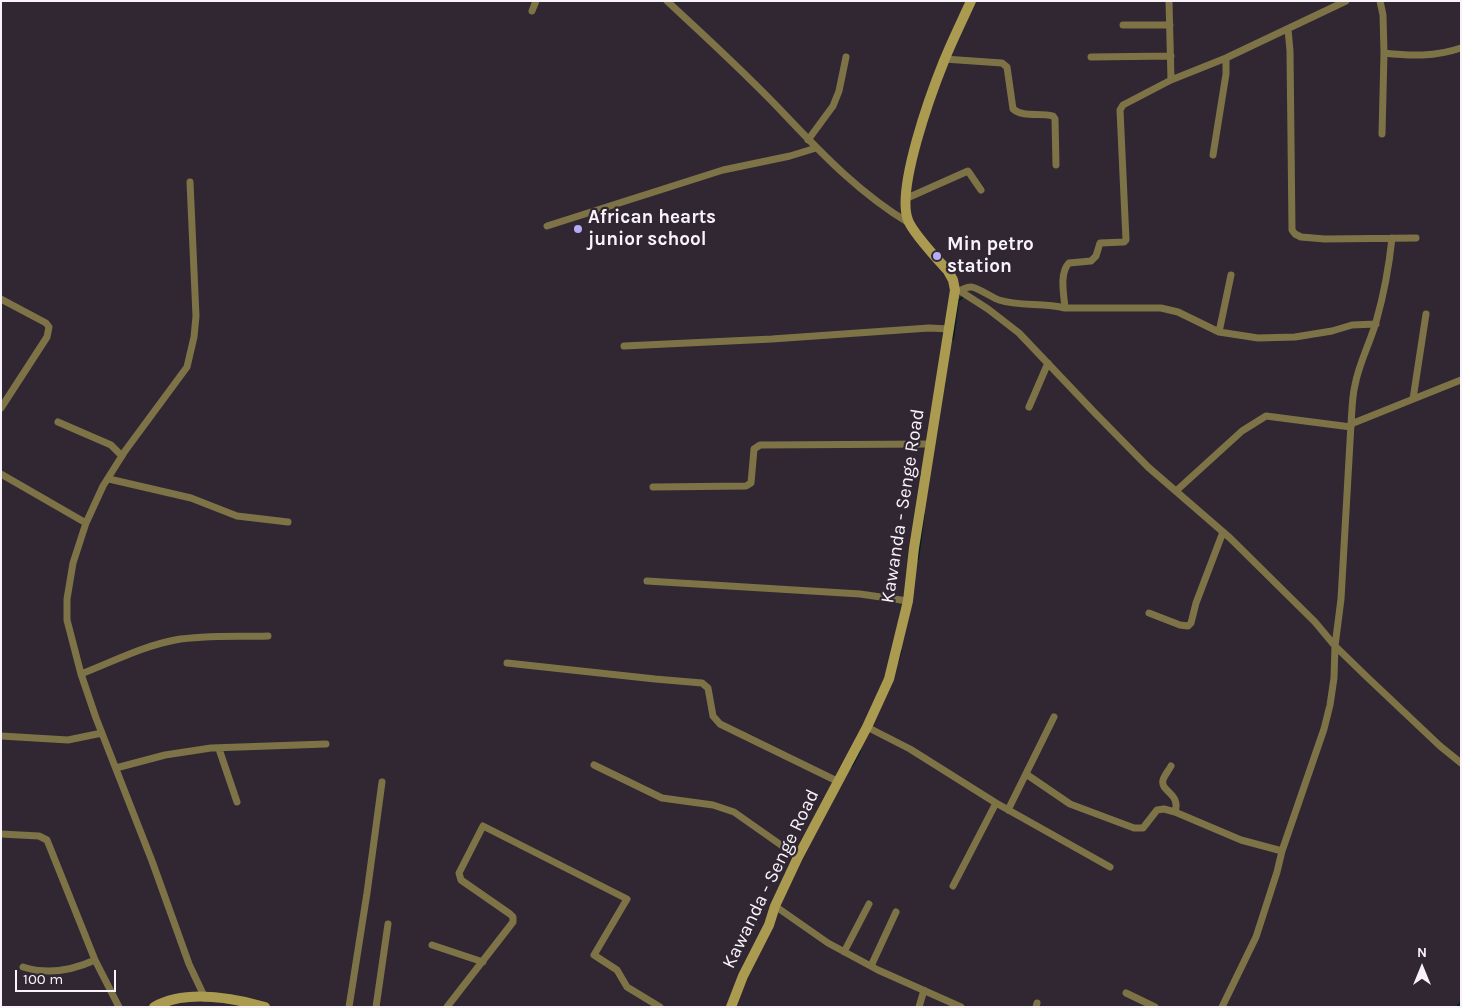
<!DOCTYPE html>
<html>
<head>
<meta charset="utf-8">
<style>
	body { margin:0 }
	#map { position:relative; width:1462px; height:1008px; overflow:hidden; background:#302732; font-family:Karla,sans-serif }
	canvas { display:block }
	.frame { position:absolute; inset:0; border:2px solid #f8f3fa; pointer-events:none }
	.north { position:absolute; left:1397px; top:943px; width:50px; height:50px; -webkit-text-stroke:4px #302732; paint-order:stroke; rotate:0deg; font-size:14px; font-weight:700; line-height:20px; text-align:center; color:#f8f3fa }
	.north::after { content:''; display:block; margin:auto; width:18px; height:22px; background:#f8f3fa; clip-path:polygon(50% 0,100% 100%,50% 72%,0 100%) }
	.scale { position:absolute; left:15px; top:970px; width:101px; height:22px; box-sizing:border-box; border:2px solid #f8f3fa; border-top:0; padding-left:6px; font-size:15px; line-height:18px; white-space:nowrap; color:#f8f3fa; -webkit-text-stroke:4px #302732; paint-order:stroke }
</style>
</head>
<body>
<div id="map">
<canvas width="1462" height="1008"></canvas>
<div class="frame"></div>
<div class="north">N</div>
<div class="scale">100 m</div>
</div>
<script>
const ctx = document.querySelector('canvas').getContext('2d');
ctx.lineJoin = 'round';
function trace(path, color, width, dash) {
  ctx.strokeStyle = color;
  ctx.lineWidth = width;
  ctx.lineCap = dash ? 'butt' : 'round';
  ctx.setLineDash(dash || []);
  ctx.stroke(path);
}
function label(font, color, halo, rows, align = 'center') {
  ctx.font = font + ' Karla,sans-serif';
  ctx.lineWidth = 4.5;
  ctx.setLineDash([]);
  ctx.textBaseline = 'middle';
  ctx.strokeStyle = halo;
  ctx.fillStyle = color;
  for (const [text, x, y, turn = 0] of rows) {
    ctx.save();
    ctx.translate(x, y);
    ctx.rotate((+turn || 0) * Math.PI / 180);
    ctx.textAlign = isNaN(turn) ? turn : align;
    if (halo) ctx.strokeText(text, 0, 0);
    ctx.fillText(text, 0, 0);
    ctx.restore();
  }
}
trace(new Path2D(`
	M 953,339 L 958,301 L 963,297
	M 918,559 L 924,514
	M 898,661 L 901,651
	M 852,766 L 860,751
	M 1457,1007 L 1461,1002`), '#021d20', 2);
trace(new Path2D(`
	M 667,1 C 708,39 750,77 788,118 C 825,157 862,195 909,223
	M 1169,1 L 1171,80
	M 1380,1 L 1383,15 L 1384,53 L 1382,134
	M 532,11 L 536,1
	M 1123,25 L 1170,25
	M 1288,29 L 1290,51 L 1292,230 L 1295,234 L 1301,237 L 1325,239 L 1416,238
	M 1384,53 C 1410,56 1435,57 1461,48
	M 1091,57 L 1171,56
	M 944,59 L 1002,63 L 1007,67 L 1013,109 C 1024,118 1040,112 1053,116 L 1055,119 L 1056,165
	M 808,140 L 833,106 L 839,91 L 846,57
	M 1213,155 L 1226,74 L 1226,58
	M 190,182 L 196,316 L 194,337 L 187,367 L 125,451 L 103,486 L 86,523 L 73,563 L 67,599 L 67,620 L 81,674 L 96,718 L 152,861 L 189,964 L 205,998
	M 905,199 L 968,171 L 981,190
	M 547,226 L 723,170 L 790,156 L 816,148
	M 955,290 L 960,291 L 988,309 L 1019,333 L 1094,412 L 1148,467 L 1230,538 L 1315,622 L 1335,646 L 1368,678 L 1440,746 L 1461,763
	M 960,291 C 963,289 967,287 971,287 C 975,286 993,298 999,300 C 1020,307 1043,302 1065,308 L 1161,308 L 1178,312 L 1219,332 L 1258,338 L 1295,337 L 1332,331 L 1352,325 L 1376,324
	M 1,299 L 46,323 L 49,327 L 47,337 L 1,408
	M 1065,308 C 1064,295 1059,273 1069,263 L 1091,261 L 1096,256 L 1100,243 L 1124,242 L 1126,240 L 1120,110 L 1123,105 L 1171,80 L 1226,58 L 1346,1
	M 1219,332 L 1231,275
	M 624,346 L 772,339 L 929,328 L 950,329
	M 1413,399 L 1426,314
	M 1029,407 L 1048,363
	M 58,422 L 111,445 L 122,456
	M 1351,424 C 1352,411 1352,397 1355,385 C 1359,363 1370,343 1376,322 C 1384,294 1389,267 1392,238
	M 1,474 L 86,523
	M 109,479 L 191,498 L 237,516 L 288,522
	M 653,487 L 746,486 L 751,483 L 754,449 L 760,445 L 930,444
	M 1176,491 L 1242,431 L 1266,416 L 1351,427
	M 647,581 L 860,594 L 908,601
	M 1149,613 L 1180,625 L 1188,626 L 1191,623 L 1196,603 L 1223,532
	M 507,663 L 655,679 L 702,683 L 708,688 L 713,716 L 720,724 L 839,782
	M 81,674 C 112,662 143,646 175,640 C 205,635 237,637 268,636
	M 867,727 L 910,749 L 996,803 L 1110,867
	M 1,736 L 68,740 L 102,733
	M 219,749 L 237,802
	M 594,765 L 662,798 L 713,805 L 734,812 L 798,857
	M 1171,766 C 1169,770 1164,776 1163,780 C 1160,792 1181,793 1175,812
	M 116,768 L 165,755 L 211,748 L 326,744
	M 1026,774 L 1070,804 L 1134,828 L 1143,828 L 1157,810 L 1164,809 L 1175,812 L 1241,840 L 1282,851
	M 1008,810 L 1054,717
	M 1,834 L 39,836 L 47,840 L 95,960
	M 953,886 L 996,803
	M 775,906 L 828,943 L 878,970 L 961,1007
	M 432,945 L 483,962
	M 844,952 L 869,904
	M 871,966 L 896,912
	M 23,967 C 48,975 71,971 95,960 L 119,1007
	M 1126,993 L 1155,1007
	M 349,1007 L 367,893 L 382,782
	M 376,1007 L 388,924
	M 447,1007 L 513,922 L 513,917 L 510,914 L 461,880 L 459,873 L 483,826 L 627,899 L 594,955 L 617,970 L 627,987 L 660,1007
	M 919,1007 L 924,990
	M 1036,1007 L 1037,1003
	M 1222,1007 L 1256,937 L 1277,872 L 1282,851 L 1324,729 L 1330,705 L 1334,678 L 1335,646 L 1341,599 L 1351,424 L 1461,380`), '#7d7346', 7);
trace(new Path2D(`
	M 154,1007 C 186,989 233,998 265,1007
	M 731,1007 L 743,976 L 769,925 L 775,906 L 798,857 L 867,727 L 889,679 L 908,601 L 914,548 L 955,290 L 953,280 L 948,271 C 938,260 912,232 908,220 C 896,189 931,93 944,61 C 952,41 962,21 971,1`), '#ab9b51', 10);
for (const [x, y, r, color] of [
	[578,229,5,"#b5acf8"],
	[937,256,5,"#b5acf8"]
]) {
  const dot = new Path2D();
  dot.arc(x, y, r, 0, 2 * Math.PI);
  ctx.fillStyle = color;
  ctx.fill(dot);
  trace(dot, '#302732', 2);
}
label('bold 19px', '#f8f3fa', '#302732', [
	["African hearts",588,218],
	["junior school",588,240],
	["Min petro",947,245],
	["station",947,267]
], 'left');
label('19px', '#f8f3fa', '#302732', [
	["Kawanda - Senge Road",903,506,-81],
	["Kawanda - Senge Road",771,879,-64]
]);
</script>
</body>
</html>
